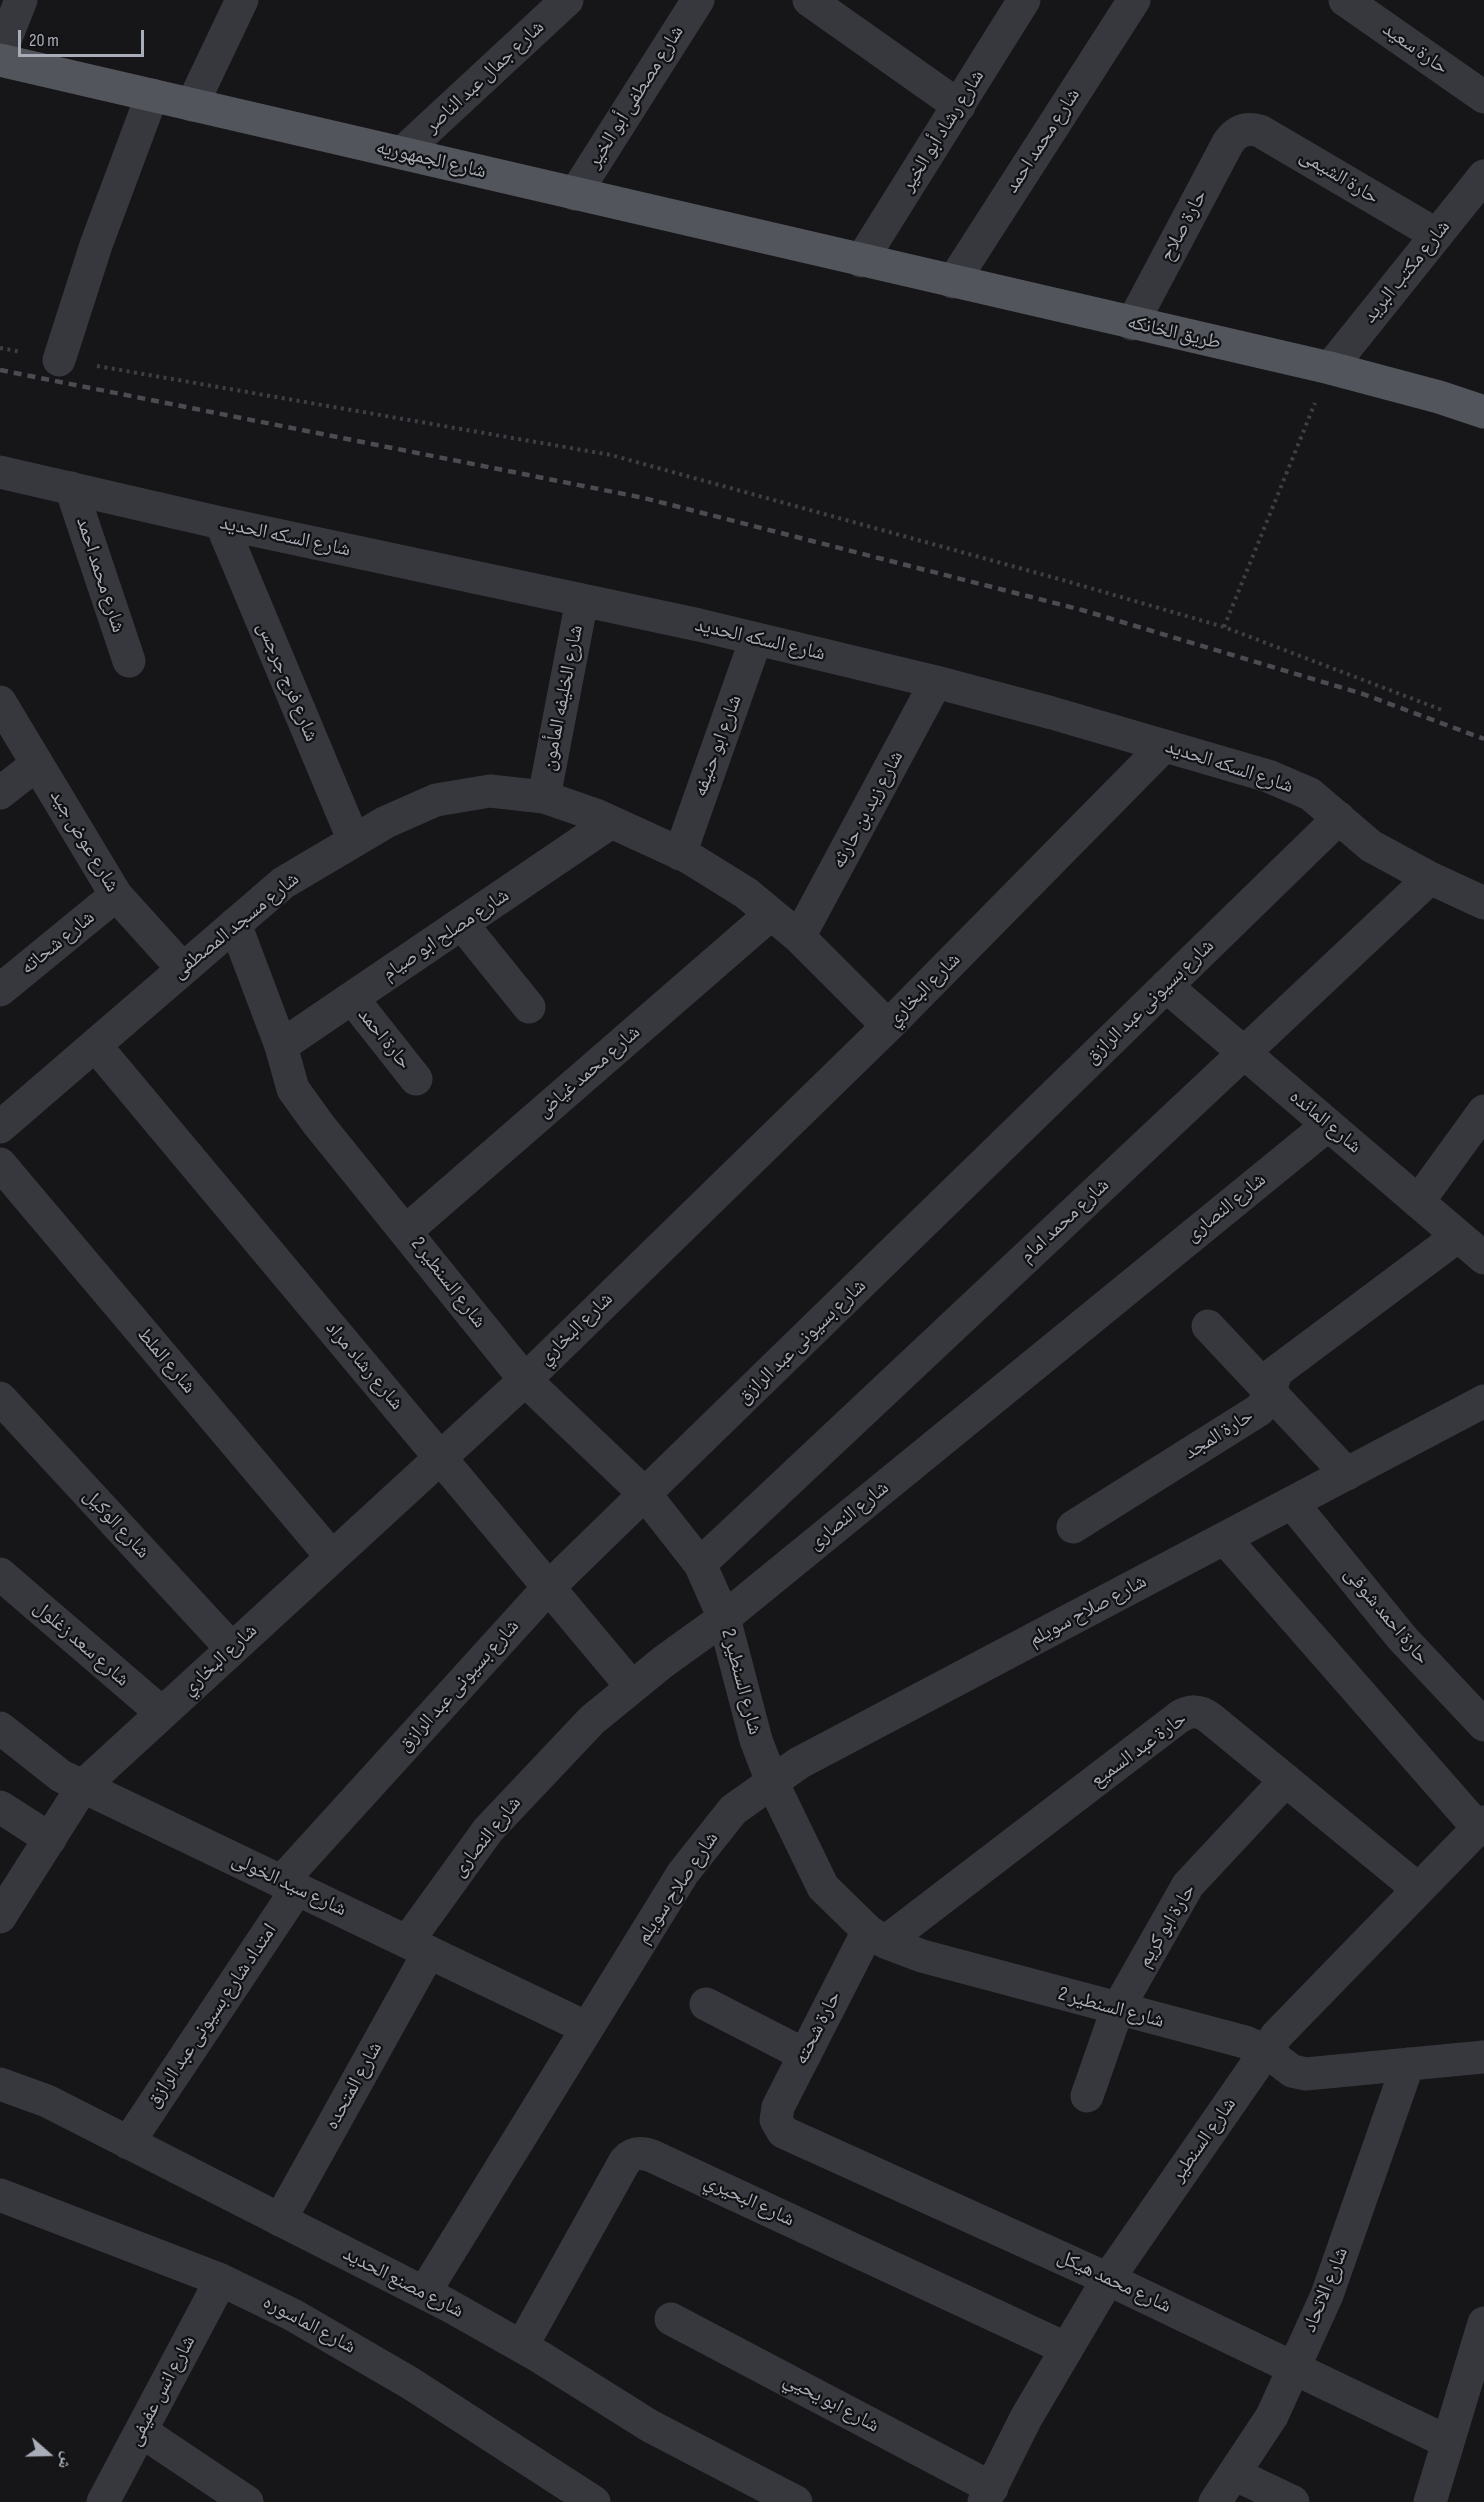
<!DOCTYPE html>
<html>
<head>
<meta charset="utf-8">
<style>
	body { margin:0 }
	#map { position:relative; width:1484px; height:2502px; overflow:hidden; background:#161618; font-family:"Sofia Sans Condensed","Noto Naskh Arabic",sans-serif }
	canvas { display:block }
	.north { position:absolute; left:18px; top:2424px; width:60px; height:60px; -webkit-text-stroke:4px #111113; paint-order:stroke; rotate:110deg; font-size:16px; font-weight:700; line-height:24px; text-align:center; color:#a8adb8 }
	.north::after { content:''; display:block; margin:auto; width:21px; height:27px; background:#a8adb8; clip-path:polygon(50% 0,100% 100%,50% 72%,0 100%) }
	.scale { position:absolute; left:18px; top:30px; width:126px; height:27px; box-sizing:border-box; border:3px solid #a8adb8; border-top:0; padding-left:8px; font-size:18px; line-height:21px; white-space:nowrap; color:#a8adb8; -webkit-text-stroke:4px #111113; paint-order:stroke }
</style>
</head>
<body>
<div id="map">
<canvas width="1484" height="2502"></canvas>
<div class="north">ش</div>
<div class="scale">20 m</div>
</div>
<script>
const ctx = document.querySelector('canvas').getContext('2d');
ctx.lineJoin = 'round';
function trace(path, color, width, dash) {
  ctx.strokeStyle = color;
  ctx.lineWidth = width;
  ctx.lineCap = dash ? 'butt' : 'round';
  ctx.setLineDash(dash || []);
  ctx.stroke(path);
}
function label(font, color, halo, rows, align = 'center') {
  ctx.font = font + ' "Sofia Sans Condensed","Noto Naskh Arabic",sans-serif';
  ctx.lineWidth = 4.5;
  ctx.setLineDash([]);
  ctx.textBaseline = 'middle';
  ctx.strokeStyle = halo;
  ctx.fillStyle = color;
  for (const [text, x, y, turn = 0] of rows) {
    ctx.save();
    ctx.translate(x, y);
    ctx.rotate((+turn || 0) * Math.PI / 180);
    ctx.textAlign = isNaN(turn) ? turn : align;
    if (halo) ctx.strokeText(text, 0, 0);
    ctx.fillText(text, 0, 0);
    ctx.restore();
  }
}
trace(new Path2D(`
	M 0,348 L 22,352
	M 97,366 L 611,455 L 1066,581 L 1224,627 L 1442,710
	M 1224,627 L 1315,403`), '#3d3f44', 4, [3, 4.5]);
trace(new Path2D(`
	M 809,0 L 959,106
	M 1345,0 L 1484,97
	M 0,53 L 21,0
	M 192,105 L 242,0
	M 402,153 L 567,0
	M 575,194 L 698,0
	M 861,261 L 1024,0
	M 953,282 L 1134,0
	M 1132,324 L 1228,143 C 1236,131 1246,127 1260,131 L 1437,235
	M 59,360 L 96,245 L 152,95
	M 1330,368 L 1484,176
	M 0,472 L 221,523 L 699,625 L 936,682 L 1052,713 L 1268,776 L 1310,794 L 1371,846 L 1430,878 L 1484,903
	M 71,488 L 129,661
	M 221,523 L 354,841
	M 0,702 L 116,895 L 183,969
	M 0,793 L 37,764
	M 544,797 L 582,600
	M 680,854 L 756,639
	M 235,924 L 281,1046 L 293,1089 L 319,1125 L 525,1380 L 645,1494 L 700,1564 L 724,1618 L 756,1740 L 772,1782 L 823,1887 L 868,1931 L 885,1942 L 922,1956 L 1245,2042 L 1266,2051 L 1292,2071 L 1306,2074 L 1484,2057
	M 462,924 L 529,1007
	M 799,937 L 936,682
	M 1166,986 L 1484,1258
	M 0,990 L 116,895
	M 352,998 L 416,1079
	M 95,1045 L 632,1687
	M 281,1046 L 611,822
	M 0,1127 L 283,883 L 386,822 L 436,800 L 490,791 L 544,797 L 596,815 L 688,857 L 746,893 L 799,937 L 888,1026
	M 0,1164 L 332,1557
	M 1418,1202 L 1484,1111
	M 406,1231 L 771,914
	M 1208,1326 L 1347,1474
	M 0,1398 L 232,1649
	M 1292,1503 L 1403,1639 L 1484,1725
	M 1073,1527 L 1259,1410 L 1268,1399 L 1276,1372 L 1458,1236
	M 1225,1539 L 1478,1828
	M 700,1564 L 1430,878
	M 0,1574 L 162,1713
	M 0,1728 L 61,1776 L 587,2028
	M 0,1807 L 50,1839
	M 281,1882 L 549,1587 L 1339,818
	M 0,1917 L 83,1786 L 525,1380 L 888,1026 L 1164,746
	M 868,1931 L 778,2107 L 776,2120 L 783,2132 L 1108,2279 L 1448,2442
	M 407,1942 L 488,1830 L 592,1720 L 663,1662 L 724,1618 L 1328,1125
	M 885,1942 L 1179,1717 C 1190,1710 1200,1710 1210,1718 L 1418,1889
	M 706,2004 L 805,2055
	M 0,2084 L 47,2101 L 448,2305 L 540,2357 L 650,2426 L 796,2502
	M 1087,2096 L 1117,2010 L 1188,1885 L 1286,1780
	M 128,2143 L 297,1889
	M 0,2195 L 221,2280 L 293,2315 L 410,2383 L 594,2502
	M 280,2220 L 429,1952
	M 424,2293 L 683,1873 L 733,1810 L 799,1763 L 1484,1401
	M 671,2319 L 992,2488
	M 522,2346 L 625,2161 C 633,2152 641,2152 652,2156 L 1067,2349
	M 141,2431 L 247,2502
	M 1234,2474 L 1293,2502
	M 103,2502 L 221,2280
	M 984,2502 L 1026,2418 L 1108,2279 L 1277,2035 L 1484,1822
	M 1215,2502 L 1272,2416 L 1327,2295 L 1408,2064
	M 1430,2502 L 1484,2323`), '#37383d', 33);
trace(new Path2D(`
	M 0,60 L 1330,368 L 1439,397 L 1484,412`), '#53555c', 33);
trace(new Path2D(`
	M 0,370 L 644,498 L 1082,610 L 1363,694 L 1484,739`), '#4a4c52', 4.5, [8, 6]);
label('20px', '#a8adb8', '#111113', [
	["حارة سعيد",1415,49,35],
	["شارع جمال عبد الناصر",485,77,-43],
	["شارع مصطفى أبو الخير",636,97,-58],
	["شارع رشاد أبو الخير",943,131,-58],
	["شارع محمد احمد",1043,141,-57],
	["شارع الجمهوريه",431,160,13],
	["حارة الشيمى",1339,177,31],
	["حارة صلاح",1184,226,-62],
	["شارع مكتب البريد",1407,272,-51],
	["طريق الخانكه",1174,333,13],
	["شارع السكه الحديد",285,537,12],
	["شارع محمد احمد",100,575,72],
	["شارع السكه الحديد",760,640,13],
	["شارع فرج جرجس",287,682,67],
	["شارع الخليفه المأمون",563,698,-79],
	["شارع ابو حنيفه",718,746,-70],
	["شارع السكه الحديد",1229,767,18],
	["شارع زيد بن حارثه",868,810,-62],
	["شارع عوض جيد",84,841,59],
	["شارع مسجد المصطفى",236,926,-39],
	["شارع مصلح ابو صيام",446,935,-34],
	["شارع شحاته",58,943,-39],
	["شارع البخاري",924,990,-45],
	["شارع بسيونى عبد الرازق",1150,1002,-44],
	["حارة احمد",384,1039,51],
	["شارع محمد غياض",589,1072,-41],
	["شارع المائده",1325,1122,40],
	["شارع النصارى",1226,1208,-39],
	["شارع محمد امام",1065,1221,-43],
	["شارع السنطير 2",448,1283,52],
	["شارع البخاري",576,1329,-44],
	["شارع بسيونى عبد الرازق",802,1342,-44],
	["شارع الملط",166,1361,50],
	["شارع رشاد مراد",364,1366,50],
	["حارة المجد",1219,1435,-32],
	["شارع النصارى",849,1516,-39],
	["شارع الوكيل",116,1524,47],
	["شارع صلاح سويلم",1088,1611,-28],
	["حارة احمد شوقى",1386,1616,50],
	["شارع سعد زغلول",81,1644,41],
	["شارع البخاري",220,1660,-43],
	["شارع السنطير 2",741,1682,75],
	["شارع بسيونى عبد الرازق",459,1686,-48],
	["حارة عبد السميع",1139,1750,-36],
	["شارع النصارى",487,1837,-51],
	["شارع سيد الخولى",289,1885,25],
	["شارع صلاح سويلم",678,1888,-56],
	["حارة ابو كريم",1167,1926,-59],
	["شارع السنطير 2",1111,2008,15],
	["امتداد شارع بسيونى عبد الرازق",212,2016,-56],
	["حارة شحته",818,2028,-63],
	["شارع المتحده",354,2086,-61],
	["شارع السنطير",1204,2140,-55],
	["شارع البحيري",749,2201,25],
	["شارع محمد هيكل",1114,2282,25],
	["شارع مصنع الحديد",403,2283,27],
	["شارع الاتحاد",1326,2290,-68],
	["شارع الماسوره",309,2325,28],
	["شارع انس عفيفى",162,2391,-62],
	["شارع ابو يحيي",831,2403,28]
]);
</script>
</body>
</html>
